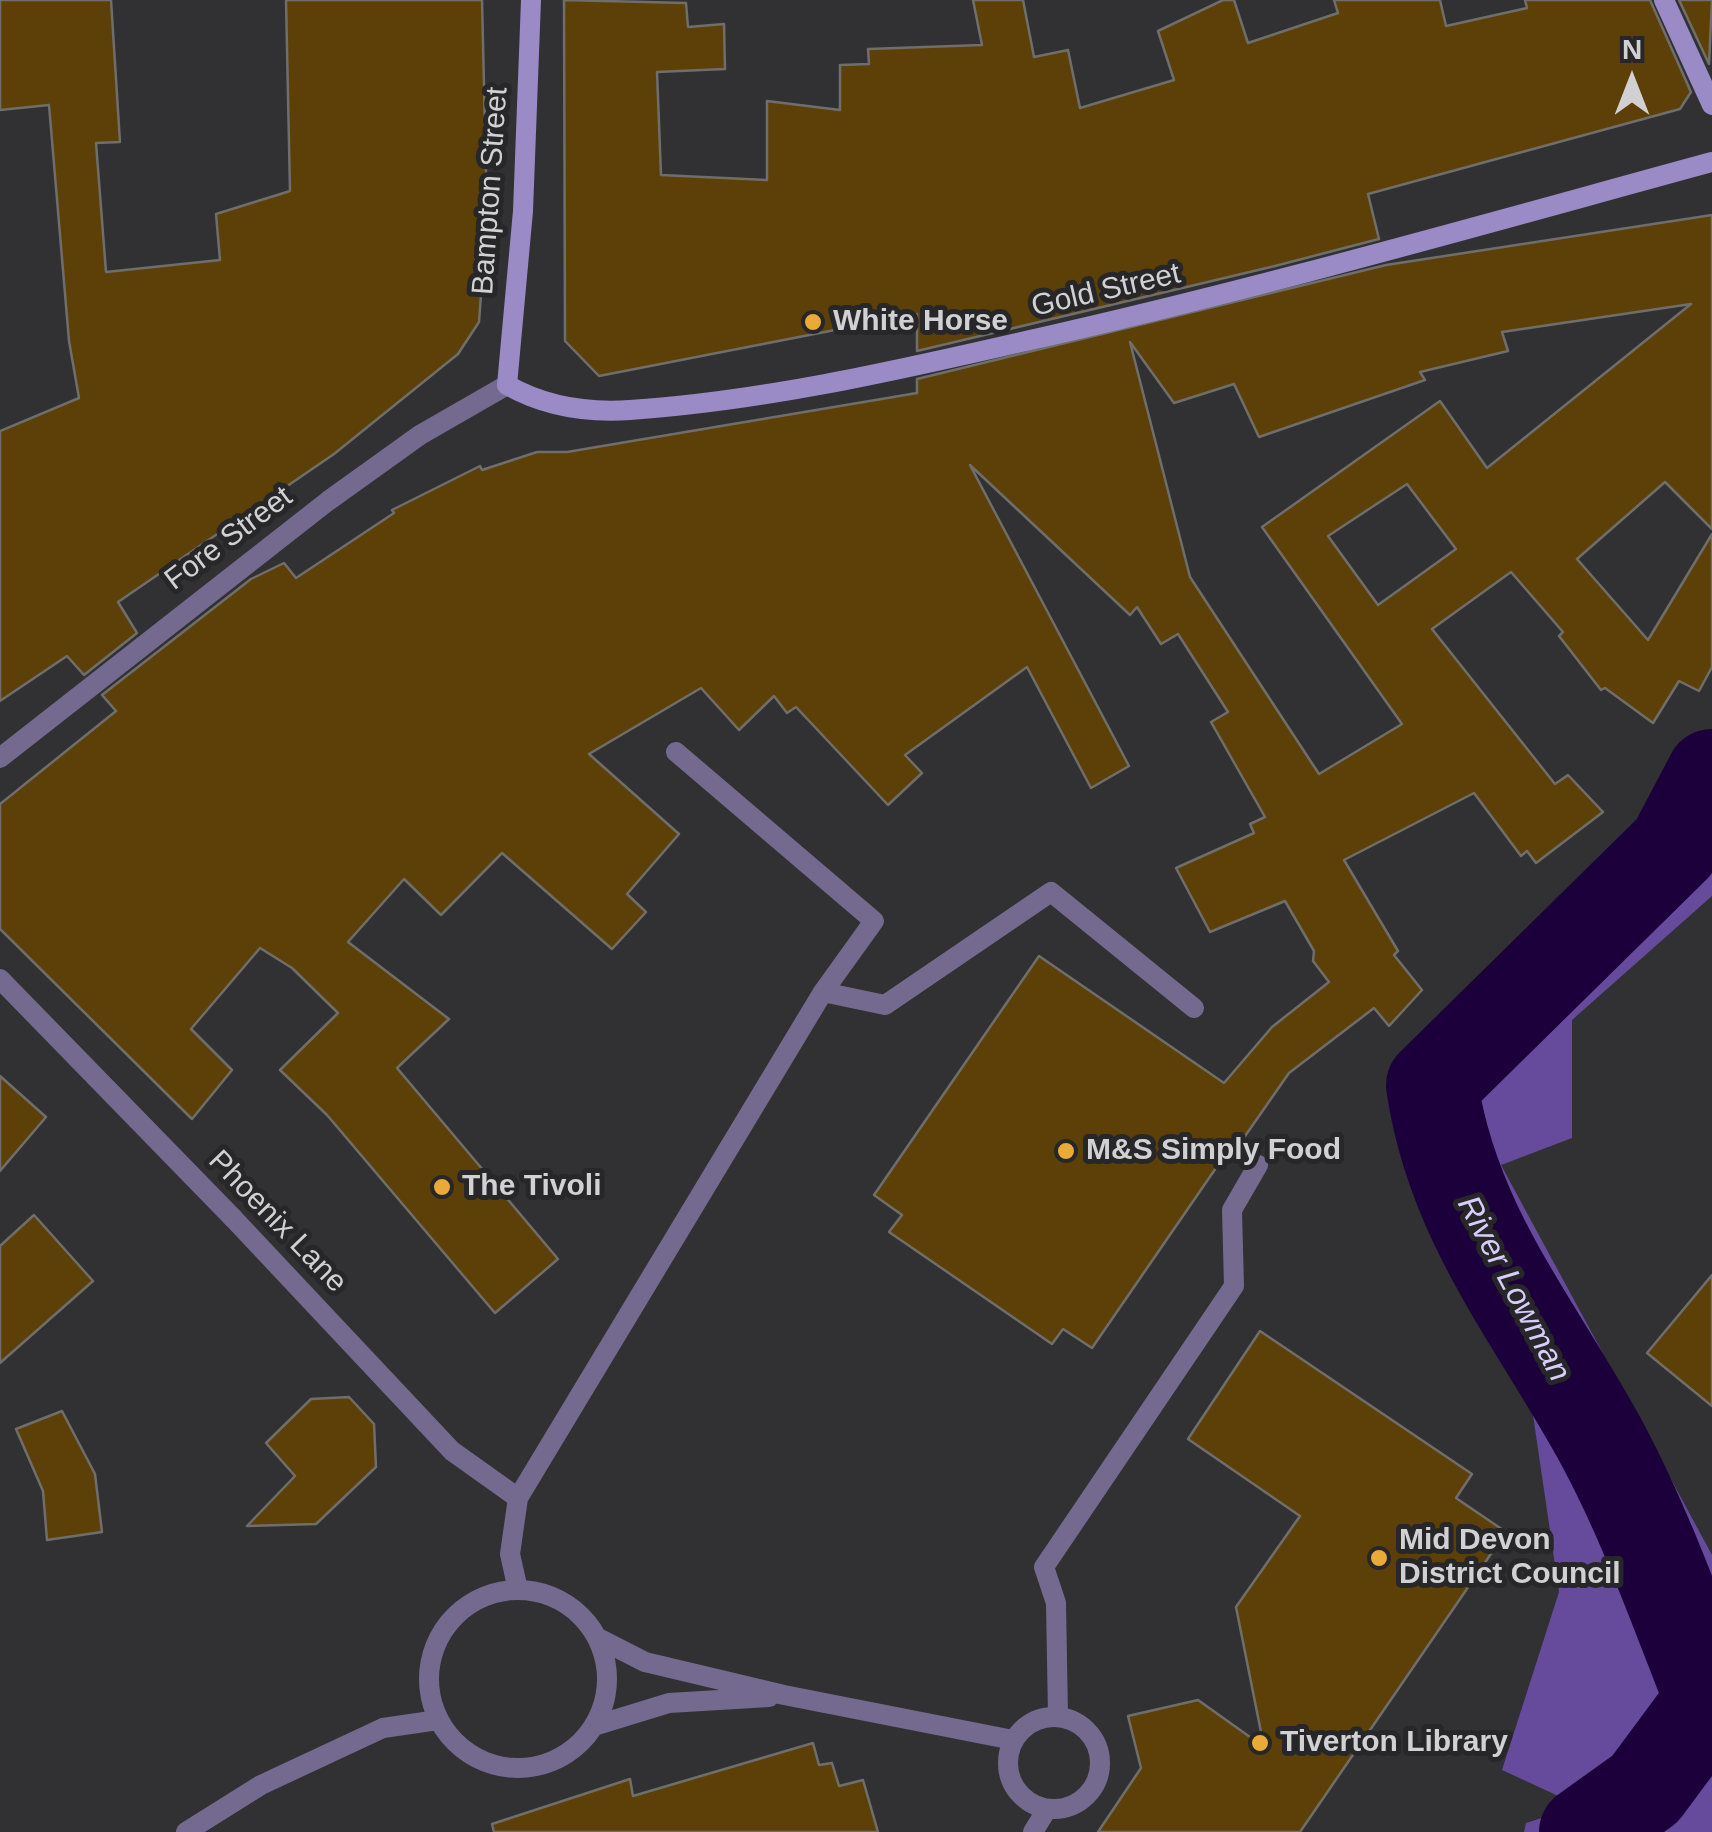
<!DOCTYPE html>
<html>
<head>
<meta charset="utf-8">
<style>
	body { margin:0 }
	#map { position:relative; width:1712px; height:1832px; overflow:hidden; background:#313033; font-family:Helvetica,sans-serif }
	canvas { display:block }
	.north { position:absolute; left:1582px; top:30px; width:100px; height:100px; -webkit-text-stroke:8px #272629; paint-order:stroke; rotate:0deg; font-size:28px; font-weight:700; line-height:40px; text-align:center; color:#d1d1d3 }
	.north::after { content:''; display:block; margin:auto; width:35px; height:45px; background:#d1d1d3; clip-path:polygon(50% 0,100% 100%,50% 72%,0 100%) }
</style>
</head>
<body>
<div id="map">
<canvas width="1712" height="1832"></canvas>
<div class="north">N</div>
</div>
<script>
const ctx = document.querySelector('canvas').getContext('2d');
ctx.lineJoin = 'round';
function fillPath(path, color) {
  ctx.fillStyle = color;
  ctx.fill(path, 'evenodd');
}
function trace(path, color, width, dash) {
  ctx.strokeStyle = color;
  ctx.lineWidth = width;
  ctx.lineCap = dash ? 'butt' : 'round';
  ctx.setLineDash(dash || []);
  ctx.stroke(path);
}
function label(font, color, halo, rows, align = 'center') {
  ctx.font = font + ' Helvetica,sans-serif';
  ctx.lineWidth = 10;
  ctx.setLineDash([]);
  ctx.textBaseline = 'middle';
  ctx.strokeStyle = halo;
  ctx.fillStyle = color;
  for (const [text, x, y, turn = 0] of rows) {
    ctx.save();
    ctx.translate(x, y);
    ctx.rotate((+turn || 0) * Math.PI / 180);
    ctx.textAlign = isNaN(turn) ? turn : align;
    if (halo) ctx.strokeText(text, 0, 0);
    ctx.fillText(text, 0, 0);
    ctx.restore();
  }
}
fillPath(new Path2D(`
	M 1712,732 L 1712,896 L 1572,1020 L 1572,1138 L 1501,1165 L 1712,1555 L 1712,1679 L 1567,1800 L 1502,1770 L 1559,1592 L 1533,1415 L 1391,1111 L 1618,901 Z
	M 1712,1764 L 1712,1832 L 1524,1832 L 1526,1823 Z`), '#664b9d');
trace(new Path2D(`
	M 1585,1832 L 1645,1789 L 1711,1700 C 1677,1614 1647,1528 1604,1447 C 1538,1324 1453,1228 1432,1085 L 1674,847 L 1712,775`), '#1b003c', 92);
const building = new Path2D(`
	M 0,0 L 111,0 L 120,142 L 96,143 L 106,272 L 220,260 L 216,214 L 290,191 L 286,0 L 482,0 L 487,214 L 479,322 L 458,354 L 334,454 L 118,602 L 137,633 L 84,675 L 67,656 L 0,701 L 0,431 L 79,398 L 69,341 L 49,105 L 0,110 Z
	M 564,0 L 686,3 L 688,27 L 724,24 L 725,69 L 657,72 L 661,175 L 767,180 L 767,101 L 840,110 L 840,65 L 869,64 L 868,49 L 982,45 L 973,0 L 1023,0 L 1034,57 L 1068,50 L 1080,108 L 1174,80 L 1158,31 L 1223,0 L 1234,0 L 1248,43 L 1338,13 L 1334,0 L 1440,0 L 1446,26 L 1527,8 L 1525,0 L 1650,0 L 1691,92 L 1680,109 L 1368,194 L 1379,239 L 1275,266 L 917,351 L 917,314 L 599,376 L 565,341 Z
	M 1679,0 L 1712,0 L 1709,64 Z
	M 1712,215 L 1712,529 L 1665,482 L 1577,559 L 1648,640 L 1712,534 L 1712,667 L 1699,691 L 1679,681 L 1653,723 L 1605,688 L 1601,690 L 1559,636 L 1563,632 L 1511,572 L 1432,629 L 1555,784 L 1568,775 L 1603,812 L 1536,863 L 1527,851 L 1521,856 L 1474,793 L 1344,860 L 1398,951 L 1394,955 L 1422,990 L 1389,1026 L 1374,1008 L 1289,1073 L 1243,1139 L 1238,1136 L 1092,1348 L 1063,1329 L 1052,1344 L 889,1232 L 902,1215 L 874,1195 L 1039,956 L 1224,1083 L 1272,1027 L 1329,982 L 1313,961 L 1314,951 L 1285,901 L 1210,932 L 1176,868 L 1254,833 L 1250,824 L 1265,817 L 1211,722 L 1228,712 L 1178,634 L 1161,644 L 1137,607 L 1130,615 L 970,465 L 1129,766 L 1091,788 L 1027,667 L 905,755 L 922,773 L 888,805 L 796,707 L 787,713 L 774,696 L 739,730 L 701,688 L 589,754 L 679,834 L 627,894 L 646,912 L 612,949 L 502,853 L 441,915 L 404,879 L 348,942 L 449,1019 L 397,1068 L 558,1259 L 495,1313 L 327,1115 L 280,1070 L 338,1013 L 292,968 L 260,948 L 191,1029 L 232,1070 L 192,1119 L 0,929 L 0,804 L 116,711 L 102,695 L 251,579 L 284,563 L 296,578 L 394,513 L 392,510 L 480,466 L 482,470 L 537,452 L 567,452 L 917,393 L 917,379 L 1386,265 ZM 1691,304 L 1487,468 L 1440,401 L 1262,527 L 1402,724 L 1319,774 L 1190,577 L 1130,342 L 1174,403 L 1234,384 L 1259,437 L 1425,380 L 1420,372 L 1508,351 L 1502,332 ZM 1407,484 L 1456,549 L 1378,605 L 1328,536 Z
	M 0,1076 L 46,1117 L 0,1171 Z
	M 34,1215 L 93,1281 L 0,1363 L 0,1246 Z
	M 1712,1275 L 1712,1406 L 1647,1353 Z
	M 1260,1331 L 1472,1474 L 1456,1498 L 1506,1532 L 1300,1832 L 1098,1832 L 1141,1768 L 1128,1716 L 1198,1700 L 1264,1747 L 1236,1607 L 1300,1516 L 1188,1439 Z
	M 349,1397 L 374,1424 L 376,1467 L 316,1524 L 247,1526 L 295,1476 L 266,1443 L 311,1399 Z
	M 62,1411 L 95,1474 L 102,1532 L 47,1540 L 43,1491 L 16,1429 Z
	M 813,1743 L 819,1765 L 832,1763 L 839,1786 L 863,1780 L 878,1832 L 494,1832 L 492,1824 L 630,1779 L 633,1796 Z`);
fillPath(building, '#5d4008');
trace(building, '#706e6b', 2.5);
trace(new Path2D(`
	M 823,992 L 885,1005 L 1051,892 L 1194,1008
	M 233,1218 L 452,1451 L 518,1498
	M 518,1590 L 510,1554 L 518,1498 L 823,992 L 874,921 L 676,752
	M 1058,1716 L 1056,1603 L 1044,1567 L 1234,1286 L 1232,1210 L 1258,1165
	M 1033,1832 L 1047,1809`), '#746a8f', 20);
trace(new Path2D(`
	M 0,758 L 328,501 L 420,435 L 507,385
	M 0,979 L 233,1218
	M429 1679a89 89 0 1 1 178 0a89 89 0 1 1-178 0Z
	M 598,1638 L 645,1662 L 784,1695 L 1013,1740
	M1008 1763a46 46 0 1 1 92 0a46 46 0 1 1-92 0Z
	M 594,1726 L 669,1703 L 769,1697
	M 186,1832 L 261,1785 L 383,1728 L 438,1720`), '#746a8f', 20);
trace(new Path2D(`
	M 531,0 L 523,211 L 507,385 C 544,406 587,413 630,410 C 761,401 890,372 1017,343 C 1251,291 1481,225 1712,162
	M 1664,0 L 1712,105`), '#9a8ac5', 20);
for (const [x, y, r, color] of [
	[813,322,10,"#e9aa38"],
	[1066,1151,10,"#e9aa38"],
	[442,1187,10,"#e9aa38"],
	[1379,1558,10,"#e9aa38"],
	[1260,1743,10,"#e9aa38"]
]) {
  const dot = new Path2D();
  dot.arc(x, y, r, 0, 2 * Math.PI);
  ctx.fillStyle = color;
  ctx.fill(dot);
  trace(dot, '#272629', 4);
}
label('30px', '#d1d1d3', '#272629', [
	["Bampton Street",491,191,-86],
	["Gold Street",1106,291,-13],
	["Fore Street",229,539,-37],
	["Phoenix Lane",277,1222,46]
]);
label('bold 30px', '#d1d1d3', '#272629', [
	["White Horse",833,322],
	["M&S Simply Food",1086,1151],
	["The Tivoli",462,1187],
	["Mid Devon",1399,1541],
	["District Council",1399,1575],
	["Tiverton Library",1280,1743]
], 'left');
label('italic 32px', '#d9cdfb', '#272629', [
	["River Lowman",1513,1289,62]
]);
</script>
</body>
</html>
